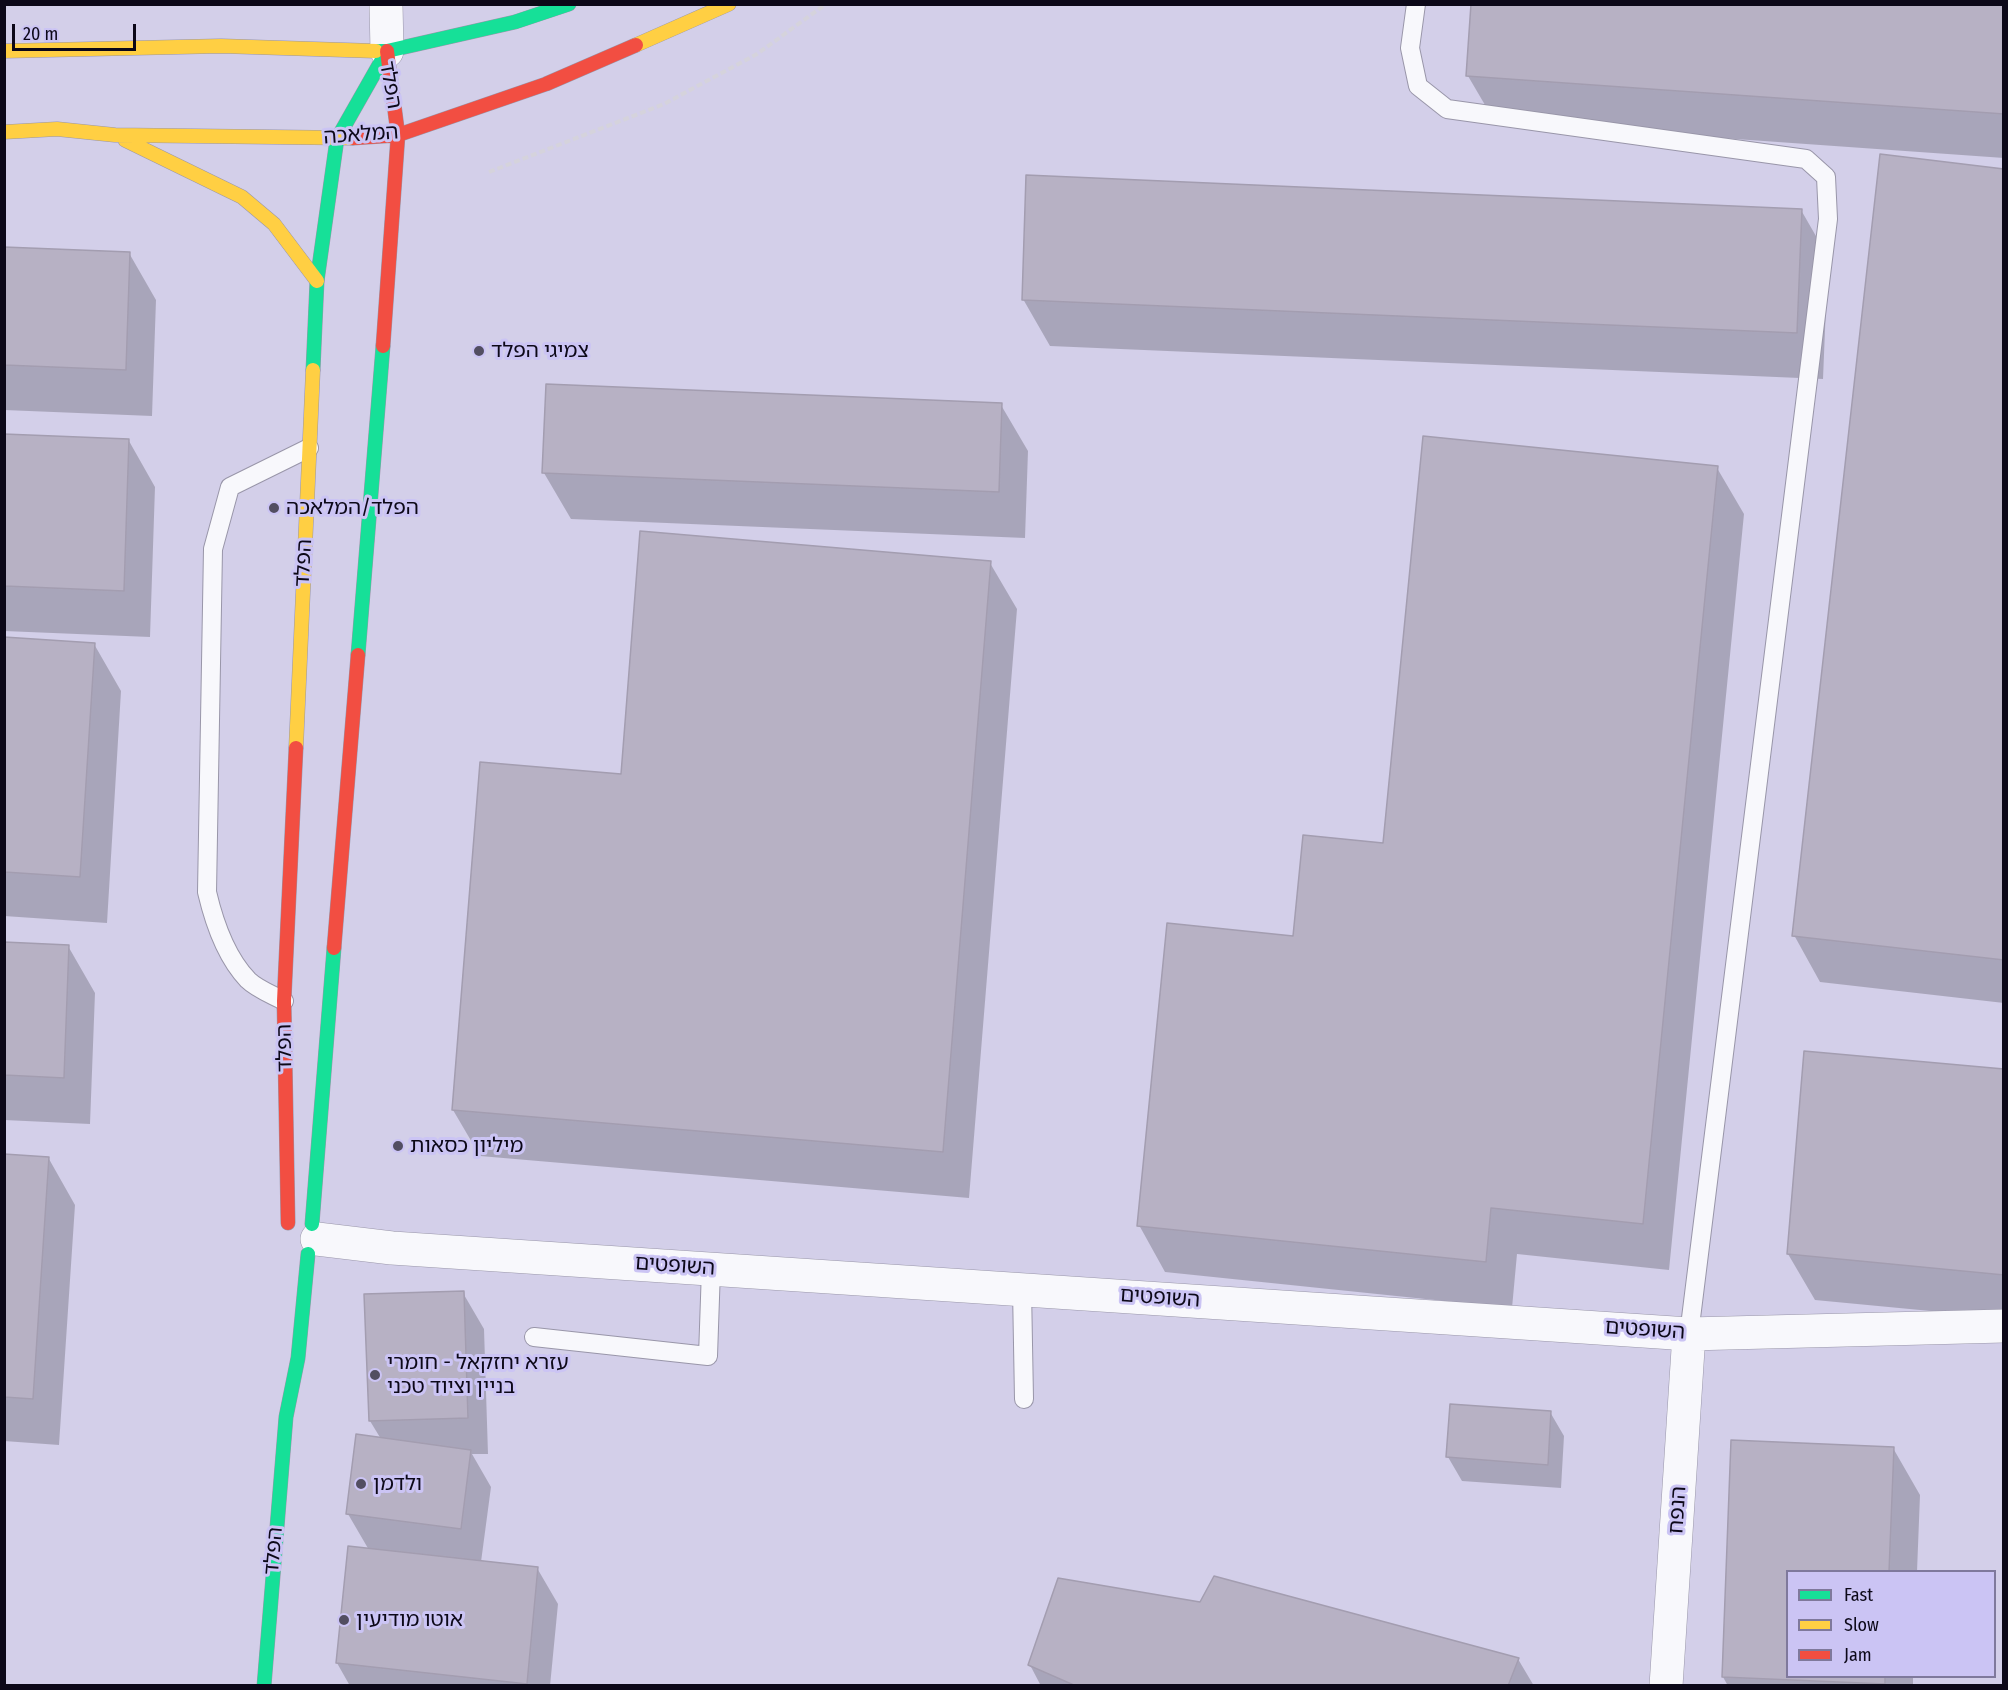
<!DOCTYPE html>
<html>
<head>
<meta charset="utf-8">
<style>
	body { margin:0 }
	#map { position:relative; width:2008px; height:1690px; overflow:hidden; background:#d3cfe9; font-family:"Fira Sans Condensed",sans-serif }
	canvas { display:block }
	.frame { position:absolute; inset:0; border:6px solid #0c0818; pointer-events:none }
	.legend { position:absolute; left:1786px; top:1570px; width:210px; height:108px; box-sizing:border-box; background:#cbc4f4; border:2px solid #7f799c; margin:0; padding:8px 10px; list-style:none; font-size:18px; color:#0c0818 }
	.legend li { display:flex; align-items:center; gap:12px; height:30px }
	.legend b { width:30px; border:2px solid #7f799c }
	.scale { position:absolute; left:12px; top:24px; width:124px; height:27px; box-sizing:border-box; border:3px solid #0c0818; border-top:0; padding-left:8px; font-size:18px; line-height:21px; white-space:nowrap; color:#0c0818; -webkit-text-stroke:4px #cbc4f4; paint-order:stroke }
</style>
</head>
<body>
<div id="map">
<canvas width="2008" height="1690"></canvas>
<div class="frame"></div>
<ul class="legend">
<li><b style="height:8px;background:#16e098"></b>Fast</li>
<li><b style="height:8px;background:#ffcf43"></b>Slow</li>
<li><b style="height:8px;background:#f24e42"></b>Jam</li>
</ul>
<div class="scale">20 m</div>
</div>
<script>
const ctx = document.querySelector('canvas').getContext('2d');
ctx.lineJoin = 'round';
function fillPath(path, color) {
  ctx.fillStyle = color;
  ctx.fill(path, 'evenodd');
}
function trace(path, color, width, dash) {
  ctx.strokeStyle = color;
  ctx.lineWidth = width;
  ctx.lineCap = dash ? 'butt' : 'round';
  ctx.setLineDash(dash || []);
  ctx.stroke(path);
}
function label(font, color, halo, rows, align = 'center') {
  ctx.font = font + ' "Fira Sans Condensed","Noto Sans Hebrew",sans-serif';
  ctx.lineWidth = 6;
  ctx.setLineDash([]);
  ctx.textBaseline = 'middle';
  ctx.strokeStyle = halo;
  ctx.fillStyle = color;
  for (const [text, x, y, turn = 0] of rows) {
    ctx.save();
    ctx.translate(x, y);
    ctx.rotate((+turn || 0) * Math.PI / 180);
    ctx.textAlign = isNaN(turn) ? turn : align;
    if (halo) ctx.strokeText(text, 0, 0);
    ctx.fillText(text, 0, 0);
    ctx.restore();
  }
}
fillPath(new Path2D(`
	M 2004,4 L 2004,158 L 1495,122 L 1468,76 Z
	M 2004,170 L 2004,1003 L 1820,982 L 1794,935 Z
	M 1801,210 L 1828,257 L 1823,379 L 1050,346 L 1023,299 Z
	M 4,248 L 129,253 L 156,300 L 152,416 L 4,410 Z
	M 1001,405 L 1028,451 L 1025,538 L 571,519 L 544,473 Z
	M 4,436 L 129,441 L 155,487 L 150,637 L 4,631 Z
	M 1717,468 L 1744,514 L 1669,1270 L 1517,1254 L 1512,1308 L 1165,1272 L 1139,1225 L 1295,937 L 1384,845 Z
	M 990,563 L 1017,609 L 969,1198 L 480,1156 L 453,1110 L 622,775 Z
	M 4,638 L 94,644 L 121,691 L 107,923 L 4,916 Z
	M 4,943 L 68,946 L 95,993 L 90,1124 L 4,1120 Z
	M 2004,1071 L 2004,1318 L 1815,1300 L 1788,1254 Z
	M 4,1156 L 49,1159 L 75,1205 L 59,1445 L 4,1441 Z
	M 463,1293 L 484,1329 L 488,1454 L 472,1454 L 491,1487 L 481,1562 L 537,1568 L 558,1604 L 550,1686 L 350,1686 L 337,1663 L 369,1550 L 348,1514 L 381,1439 L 370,1421 Z
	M 1550,1412 L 1564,1436 L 1561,1488 L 1462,1481 L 1448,1457 Z
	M 1732,1441 L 1893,1448 L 1920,1495 L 1917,1572 L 1788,1572 L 1788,1676 L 1913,1676 L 1913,1686 L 1728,1686 L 1723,1677 Z
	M 1201,1604 L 1518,1659 L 1534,1686 L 1041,1686 L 1030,1665 Z`), '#0003');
const building = new Path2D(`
	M 1471,4 L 2004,4 L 2004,114 L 1466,76 Z
	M 1880,154 L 2004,169 L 2004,960 L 1792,936 Z
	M 1026,175 L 1802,209 L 1797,333 L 1022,300 Z
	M 4,247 L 130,252 L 126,370 L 4,365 Z
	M 546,384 L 1002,403 L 999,492 L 542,473 Z
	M 4,434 L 129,439 L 124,591 L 4,586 Z
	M 1423,436 L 1718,466 L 1643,1224 L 1491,1208 L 1486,1262 L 1137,1226 L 1167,923 L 1293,936 L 1303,835 L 1383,843 Z
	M 640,531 L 991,561 L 943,1152 L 452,1110 L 480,762 L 621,774 Z
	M 4,637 L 95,643 L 80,877 L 4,872 Z
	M 4,942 L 69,945 L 64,1078 L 4,1075 Z
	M 1804,1051 L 2004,1069 L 2004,1275 L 1787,1254 Z
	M 4,1154 L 49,1157 L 33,1399 L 4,1397 Z
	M 464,1291 L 468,1418 L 369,1421 L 364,1294 Z
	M 1450,1404 L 1551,1411 L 1548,1465 L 1446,1457 Z
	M 356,1434 L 471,1450 L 461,1529 L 346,1514 Z
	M 1731,1440 L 1894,1447 L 1889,1572 L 1788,1572 L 1788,1676 L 1885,1676 L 1885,1684 L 1722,1677 Z
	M 348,1546 L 538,1567 L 527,1684 L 336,1663 Z
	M 1214,1576 L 1519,1658 L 1508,1686 L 1076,1686 L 1028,1665 L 1058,1578 L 1200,1602 Z`);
fillPath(building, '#b7b1c4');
trace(building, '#a39db0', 1.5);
const lane = new Path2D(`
	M 1416,4 L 1410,48 L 1418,86 L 1447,109 L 1806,159 L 1826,177 L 1828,219 L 1689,1334
	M 284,1001 C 273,995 257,989 248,980 C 226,957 214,922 207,892 L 213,549 L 230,487 L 309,448
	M 1022,1289 L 1024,1399
	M 534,1337 L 708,1356 L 711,1269`);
const street = new Path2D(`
	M 386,4 L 387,51
	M 317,1239 L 392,1248 L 1689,1334 L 2004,1326
	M 1666,1686 L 1689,1334`);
const fast = new Path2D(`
	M 376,51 L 387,51 L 515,22 L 569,4
	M 313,370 L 317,281 L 337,139 L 387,51
	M 358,655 L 383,346
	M 312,1224 L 334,948
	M 264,1686 L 286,1417 L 298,1358 L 308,1254`);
const slow = new Path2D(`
	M 636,45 L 729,4
	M 4,51 L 221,46 L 376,51
	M 4,132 L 57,129 L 115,135 L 353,138
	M 125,140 L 242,197 L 274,224 L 317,281
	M 296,748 L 313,370`);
const jam = new Path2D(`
	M 353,138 L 398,135 L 546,84 L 636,45
	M 383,346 L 398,135 L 387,51
	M 334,948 L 358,655
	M 288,1223 L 284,1001 L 296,748`);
trace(lane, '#9996a9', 20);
trace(street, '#9996a9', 34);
trace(fast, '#9996a9', 15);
trace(slow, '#9996a9', 15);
trace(jam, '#9996a9', 15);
trace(new Path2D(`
	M 489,172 L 664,104 L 757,54 L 826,4`), '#d5d3dc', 4, [6, 3]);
trace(lane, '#f8f8fc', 18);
trace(street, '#f8f8fc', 33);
trace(fast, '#16e098', 14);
trace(slow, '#ffcf43', 14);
trace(jam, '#f24e42', 14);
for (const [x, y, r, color] of [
	[479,351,6,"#524e61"],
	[274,508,6,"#524e61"],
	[398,1146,6,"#524e61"],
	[375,1375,6,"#524e61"],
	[361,1484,6,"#524e61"],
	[344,1620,6,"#524e61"]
]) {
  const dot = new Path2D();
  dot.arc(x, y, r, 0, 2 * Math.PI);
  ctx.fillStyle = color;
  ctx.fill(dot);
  trace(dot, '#cbc4f4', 2);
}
label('21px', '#0c0818', '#cbc4f4', [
	["הפלד",390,85,80],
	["המלאכה",361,135,-4],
	["הפלד",304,563,-87],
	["הפלד",285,1048,-91],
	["השופטים",675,1266,4],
	["השופטים",1160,1298,4],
	["השופטים",1645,1330,4],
	["הנפח",1678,1510,-86],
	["הפלד",274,1551,-85]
]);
label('21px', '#0c0818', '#cbc4f4', [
	["צמיגי הפלד",491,351],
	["הפלד/המלאכה",286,508],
	["מיליון כסאות",410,1146],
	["עזרא יחזקאל - חומרי",387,1363],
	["בניין וציוד טכני",387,1387],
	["ולדמן",373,1484],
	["אוטו מודיעין",356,1620]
], 'left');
</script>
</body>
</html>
